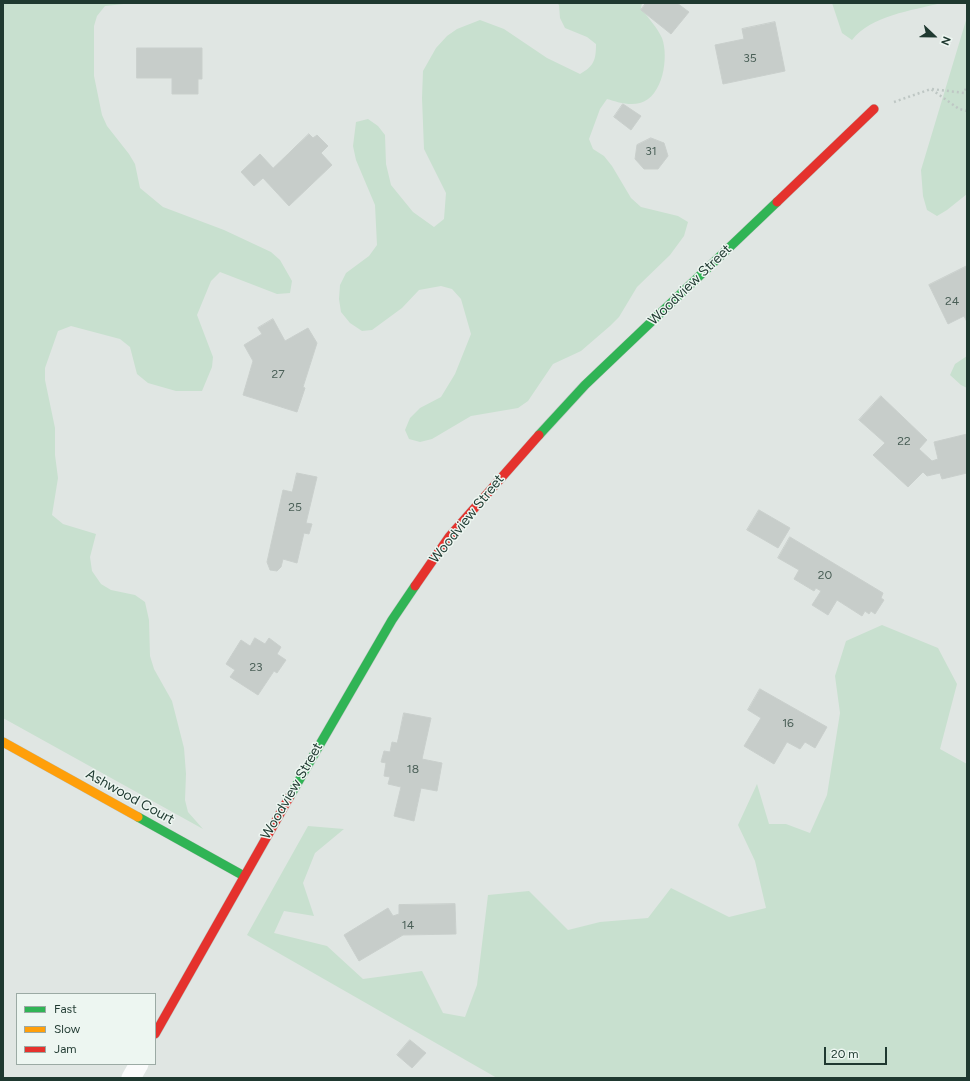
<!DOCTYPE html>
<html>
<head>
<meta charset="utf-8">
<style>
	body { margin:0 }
	#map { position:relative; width:970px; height:1081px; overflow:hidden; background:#e0e6e3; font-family:Figtree,sans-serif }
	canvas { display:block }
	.frame { position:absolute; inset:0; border:4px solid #1f3930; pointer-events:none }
	.legend { position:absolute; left:16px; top:993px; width:140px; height:72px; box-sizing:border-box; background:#edf6f1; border:1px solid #9baaa4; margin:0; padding:5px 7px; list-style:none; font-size:12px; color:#1f3930 }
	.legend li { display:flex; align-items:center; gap:8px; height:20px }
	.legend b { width:20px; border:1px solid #9baaa4 }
	.north { position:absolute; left:914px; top:16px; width:40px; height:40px; -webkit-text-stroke:3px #edf6f1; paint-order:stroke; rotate:112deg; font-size:11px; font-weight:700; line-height:16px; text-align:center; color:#1f3930 }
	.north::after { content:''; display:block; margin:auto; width:14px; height:18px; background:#1f3930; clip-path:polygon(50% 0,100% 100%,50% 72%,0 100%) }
	.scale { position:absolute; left:824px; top:1047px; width:63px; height:18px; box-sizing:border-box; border:2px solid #1f3930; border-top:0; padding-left:5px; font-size:12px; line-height:14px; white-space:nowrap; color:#1f3930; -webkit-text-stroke:3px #edf6f1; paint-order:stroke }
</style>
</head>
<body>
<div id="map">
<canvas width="970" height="1081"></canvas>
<div class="frame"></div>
<ul class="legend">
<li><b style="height:5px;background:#30b455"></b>Fast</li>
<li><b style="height:5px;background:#ff9f0a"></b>Slow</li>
<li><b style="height:5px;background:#e5322d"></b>Jam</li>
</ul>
<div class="north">N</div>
<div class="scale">20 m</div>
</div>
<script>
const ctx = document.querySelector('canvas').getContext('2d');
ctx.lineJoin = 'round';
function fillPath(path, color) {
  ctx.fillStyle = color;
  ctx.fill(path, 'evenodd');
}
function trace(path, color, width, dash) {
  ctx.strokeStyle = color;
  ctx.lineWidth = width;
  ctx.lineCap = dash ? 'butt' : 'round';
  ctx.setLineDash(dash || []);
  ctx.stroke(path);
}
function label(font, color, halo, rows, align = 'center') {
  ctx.font = font + ' Figtree,sans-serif';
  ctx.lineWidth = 3;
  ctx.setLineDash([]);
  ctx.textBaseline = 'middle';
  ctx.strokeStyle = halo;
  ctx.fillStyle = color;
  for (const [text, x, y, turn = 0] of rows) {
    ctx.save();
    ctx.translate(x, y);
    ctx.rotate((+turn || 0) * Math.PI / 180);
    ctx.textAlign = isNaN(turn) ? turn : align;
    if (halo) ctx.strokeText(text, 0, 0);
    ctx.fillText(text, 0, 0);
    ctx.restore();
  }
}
fillPath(new Path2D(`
	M 3,3 L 133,3 L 105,6 L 97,16 L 94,26 L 94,76 L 102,115 L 107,126 L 129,154 L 135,164 L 140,188 L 163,207 L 224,230 L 271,252 L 280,260 L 292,281 L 290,293 L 277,294 L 220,272 L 211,281 L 197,315 L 213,357 L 212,367 L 202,391 L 176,391 L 148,383 L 137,374 L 130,347 L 120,339 L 71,326 L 58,331 L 45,368 L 45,380 L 55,428 L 55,455 L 58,478 L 52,515 L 63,524 L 96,534 L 90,557 L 92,571 L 101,584 L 111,590 L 135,595 L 145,602 L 149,620 L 150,656 L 154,669 L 172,701 L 184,748 L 186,774 L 185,800 L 188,812 L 203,829 L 3,718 Z
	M 557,3 L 642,3 L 641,8 C 648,18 657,27 662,38 C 669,57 663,97 640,103 C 629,106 617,102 607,99 L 600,109 L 589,139 L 593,149 L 604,156 L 612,166 L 631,198 L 641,207 L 678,216 L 688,222 L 684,236 L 670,255 L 637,287 L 619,317 L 610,326 L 581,351 L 553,364 L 528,401 L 518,408 L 471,416 L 432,439 L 420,442 L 409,439 L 405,430 L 410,418 L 420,408 L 441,397 L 455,374 L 471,334 L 461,299 L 452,289 L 441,286 L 419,290 L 402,308 L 372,330 L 362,331 L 350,323 L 341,312 L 339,299 L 340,285 L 346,273 L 369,256 L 377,245 L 375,205 L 356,160 L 353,146 L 356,122 L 368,119 L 378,126 L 385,135 L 386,164 L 391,185 L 413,212 L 434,227 L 444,219 L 446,193 L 424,149 L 422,98 L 423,71 L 436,48 L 447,36 L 457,29 L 480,20 L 504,29 L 547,58 L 580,74 C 594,66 596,60 596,44 L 587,37 L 565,28 L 560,18 L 559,5 Z
	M 832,3 L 941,3 C 911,11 872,15 852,40 L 842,33 Z
	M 967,17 L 967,194 L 947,210 L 937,216 L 927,210 L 923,196 L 921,170 Z
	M 967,356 L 967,388 L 961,385 L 950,375 L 955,364 Z
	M 882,625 L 938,648 L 957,684 L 940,749 L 967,764 L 967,1078 L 497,1078 L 247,935 L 308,826 L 344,829 L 315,853 L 303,883 L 314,916 L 284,911 L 274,933 L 327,946 L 363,979 L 422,971 L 443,1013 L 465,1017 L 477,985 L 488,895 L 529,891 L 568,930 L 600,922 L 648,918 L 671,888 L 729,917 L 766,908 L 755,861 L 738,825 L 757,784 L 769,824 L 786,824 L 810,833 L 827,795 L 840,713 L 835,676 L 846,641 Z`), '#c8e0cf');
const building = new Path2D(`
	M 646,3 L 677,3 L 689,12 L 671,34 L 641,10 Z
	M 775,22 L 785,71 L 723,84 L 715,45 L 744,39 L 742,29 Z
	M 137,48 L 202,48 L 202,79 L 198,79 L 198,94 L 172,94 L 172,78 L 137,78 Z
	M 623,104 L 641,116 L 631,130 L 614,117 Z
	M 309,134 L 313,138 L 317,135 L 328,146 L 321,153 L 332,165 L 289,206 L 263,178 L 254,186 L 241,172 L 260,154 L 273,168 Z
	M 651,138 L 664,143 L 668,156 L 658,169 L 644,169 L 635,159 L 637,145 Z
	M 967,266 L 967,322 L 964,316 L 948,324 L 929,285 Z
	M 273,319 L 285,341 L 308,328 L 317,343 L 303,387 L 305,388 L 297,412 L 243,395 L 253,361 L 244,345 L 262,334 L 258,328 Z
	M 881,396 L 927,440 L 919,449 L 932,461 L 938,459 L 934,442 L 967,434 L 967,473 L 942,479 L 940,473 L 927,476 L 923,472 L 908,487 L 873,455 L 885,443 L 859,420 Z
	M 297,473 L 317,477 L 306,523 L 312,524 L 309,534 L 304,533 L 297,563 L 283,559 L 281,567 L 277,571 L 270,570 L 267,562 L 283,490 L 292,492 Z
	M 759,510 L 790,528 L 778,548 L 747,530 Z
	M 790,537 L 883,593 L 881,598 L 884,600 L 875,614 L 871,611 L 869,614 L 865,611 L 862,616 L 837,600 L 828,615 L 812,605 L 821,591 L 816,588 L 814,591 L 794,579 L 799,570 L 778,558 Z
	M 255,638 L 265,644 L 269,638 L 281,647 L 277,654 L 286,660 L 277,673 L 274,671 L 258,695 L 230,677 L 235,670 L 226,664 L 241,640 L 250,646 Z
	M 760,689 L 827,727 L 815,748 L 805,742 L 800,749 L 787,742 L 774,764 L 744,746 L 761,718 L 748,710 Z
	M 404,713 L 431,718 L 422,759 L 442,763 L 437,791 L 421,788 L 414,821 L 394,816 L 401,787 L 388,784 L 390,777 L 384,776 L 386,763 L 381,762 L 384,751 L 390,752 L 392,742 L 397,743 Z
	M 455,904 L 456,934 L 403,935 L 359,961 L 344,935 L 388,908 L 393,916 L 399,914 L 399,905 Z
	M 410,1040 L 426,1053 L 412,1068 L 397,1055 Z`);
fillPath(building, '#c7cdca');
trace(building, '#c9cfcc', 1);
const fast = new Path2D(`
	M 539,435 L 585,385 L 777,202
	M 290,796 L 392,620 L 415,586
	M 138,817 L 244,876`);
const slow = new Path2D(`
	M 3,742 L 138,817`);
const jam = new Path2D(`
	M 777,202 L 874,109
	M 415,586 L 449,537 L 539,435
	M 155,1034 L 290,796`);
trace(fast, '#b9c3be', 10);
trace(slow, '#b9c3be', 10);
trace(jam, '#b9c3be', 10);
trace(new Path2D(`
	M 932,89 L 964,93 L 967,86
	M 894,102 L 931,89 L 959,109 L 967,111`), '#bec7c4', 2.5, [2, 3]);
trace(new Path2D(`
	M 131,1078 L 139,1064`), '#fafbfb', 19);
trace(fast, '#30b455', 9);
trace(slow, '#ff9f0a', 9);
trace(jam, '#e5322d', 9);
label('12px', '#4a5f57', null, [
	["35",750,58],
	["31",651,151],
	["24",952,301],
	["27",278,374],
	["22",904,441],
	["25",295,507],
	["20",825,575],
	["23",256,667],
	["16",788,723],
	["18",413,769],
	["14",408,925]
]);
label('14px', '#1f3930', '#edf6f1', [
	["Woodview Street",690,285,-44],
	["Woodview Street",467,519,-51],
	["Woodview Street",292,791,-60],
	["Ashwood Court",130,797,29]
]);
</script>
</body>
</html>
